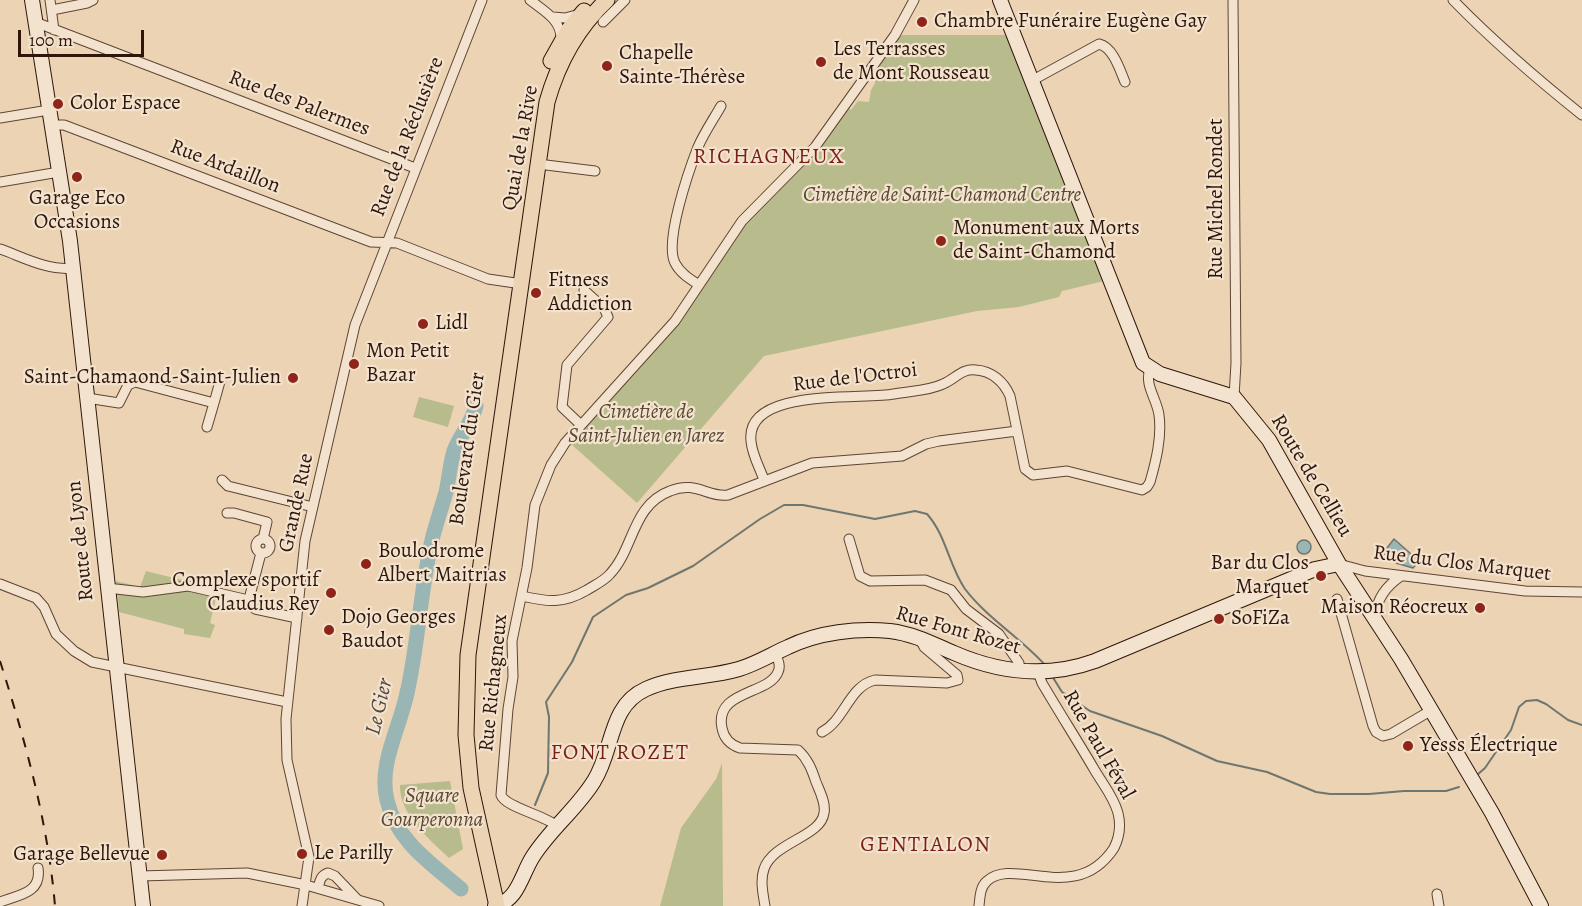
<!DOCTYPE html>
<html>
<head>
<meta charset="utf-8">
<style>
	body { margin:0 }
	#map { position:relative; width:1582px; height:906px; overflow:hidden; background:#ebd3b3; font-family:Alegreya,serif }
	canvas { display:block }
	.scale { position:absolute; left:18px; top:30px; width:126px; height:27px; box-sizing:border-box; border:3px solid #2f160a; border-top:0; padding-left:8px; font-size:18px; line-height:21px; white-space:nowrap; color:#2f160a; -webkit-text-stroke:4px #f2e2ce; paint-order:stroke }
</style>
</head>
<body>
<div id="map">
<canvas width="1582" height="906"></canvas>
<div class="scale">100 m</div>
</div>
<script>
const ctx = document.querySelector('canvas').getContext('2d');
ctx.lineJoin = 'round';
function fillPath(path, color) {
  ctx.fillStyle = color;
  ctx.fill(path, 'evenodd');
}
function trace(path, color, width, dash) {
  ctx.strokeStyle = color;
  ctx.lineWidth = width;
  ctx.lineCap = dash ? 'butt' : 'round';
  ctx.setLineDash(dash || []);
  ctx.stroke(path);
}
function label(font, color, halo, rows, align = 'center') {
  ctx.font = font + ' Alegreya,serif';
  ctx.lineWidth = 4.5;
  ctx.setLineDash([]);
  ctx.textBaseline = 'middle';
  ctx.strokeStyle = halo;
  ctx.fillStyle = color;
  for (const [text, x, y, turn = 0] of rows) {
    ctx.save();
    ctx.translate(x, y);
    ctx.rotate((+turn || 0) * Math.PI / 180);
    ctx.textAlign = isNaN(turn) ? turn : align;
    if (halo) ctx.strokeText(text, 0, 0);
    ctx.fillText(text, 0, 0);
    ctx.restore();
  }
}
fillPath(new Path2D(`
	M 900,35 L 1008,35 L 1104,281 L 1062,291 L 1059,297 L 1019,307 L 977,311 L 764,356 L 637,503 L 571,444 L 681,319 L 730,239 L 814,154 L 847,107 L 851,110 L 858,101 L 869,102 L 871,90 L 875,83 L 874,70 Z
	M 419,397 L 454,406 L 448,427 L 413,417 Z
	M 146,571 L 218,589 L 210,623 L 215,625 L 210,638 L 184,634 L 184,629 L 119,612 L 116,581 L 140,587 Z
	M 722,763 L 723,906 L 660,906 L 681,828 L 716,779 Z
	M 450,781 L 463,849 L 449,858 C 429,839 399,814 400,785 Z`), '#b8bc8c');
const water = new Path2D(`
	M 1394,539 L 1419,561 L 1413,568 L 1396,563 L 1383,553 Z
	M1297 547a7 7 0 1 1 14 0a7 7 0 1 1-14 0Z`);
fillPath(water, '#9ab6b4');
trace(water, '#6f7670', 1.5);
trace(new Path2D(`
	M 1052,676 L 1062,692 L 1090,711 L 1162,736 L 1217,761 L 1267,772 L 1316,792 L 1330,794 L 1369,794 L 1404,791 L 1446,791 L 1459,787
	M 1477,775 L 1485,768 L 1511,730 L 1519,707 L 1526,701 L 1537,700 L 1546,704 L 1568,720 L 1582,725
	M 535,805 L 548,773 L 549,717 L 546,702 L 572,662 L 593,617 L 626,595 L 648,588 L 693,566 L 760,519 L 784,505 L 803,505 L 875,519 L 915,511 L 927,514 C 946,535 949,566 965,589 C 988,619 1021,638 1046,666`), '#6f7670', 2);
trace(new Path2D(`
	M 461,889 C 432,864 396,841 387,800 C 378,764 400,728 407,693 C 419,641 420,588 433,536 C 437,521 442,506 446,492 C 449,479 450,464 454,451 C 460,435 472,423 476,406`), '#9ab6b4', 15);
const street = new Path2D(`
	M 50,0 L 54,30
	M 530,0 C 544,11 562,20 561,40
	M 1233,0 L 1236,363 L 1234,397
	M 1453,0 C 1493,41 1537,79 1582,115
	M 52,10 L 87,3 L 93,0
	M 553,17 L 565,18 L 580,14
	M 35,22 L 415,168
	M 603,22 L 625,0
	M 1033,80 L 1099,44 C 1113,47 1120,70 1125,82
	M 0,118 L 49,110
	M 52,125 L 64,125 L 371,242 L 397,243 L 488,279 L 522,284
	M 538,164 L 595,171
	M 0,182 L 59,172
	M 0,249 C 23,257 48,271 73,268
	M 699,285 C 690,279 680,273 675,263 C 664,242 689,170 698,147 C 704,133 713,120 721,106
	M 87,398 L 119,403 L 128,385 L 135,382 L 214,403 L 207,427
	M 214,403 L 221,378
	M 581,425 L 562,407 L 567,365 L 608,317 L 604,308 L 584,290
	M 222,480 L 228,486 L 313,507
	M 764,480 C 760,468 752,455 751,441 C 745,387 861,400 894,394 C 909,391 929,391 943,384 C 955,379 962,368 976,370 C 992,371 1004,382 1010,396 L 1025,469 L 1033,475 L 1067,471 L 1142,490 L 1147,487 L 1150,482 C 1156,461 1162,437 1159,415 C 1157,399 1144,385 1150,369
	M 227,513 L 234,513 L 267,522 L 263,539
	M 849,539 L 860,576 L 870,581 L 925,580 L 951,590 L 966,609 L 999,634 L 1019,663 L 1020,671
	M256 546a7 7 0 1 1 14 0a7 7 0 1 1-14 0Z
	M 1339,564 L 1365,571 L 1525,591 L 1582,592
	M 0,584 L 36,598 L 44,607 L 56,634 L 74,651 L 92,662 L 287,702
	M 107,588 L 143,592 L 188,586 L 197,588 L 244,599 L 255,609 L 297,618
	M 522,596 C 548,602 563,604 587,590 C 595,585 604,581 610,574 C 634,549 632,505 670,491 C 696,480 708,498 728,495 L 812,463 L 902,456 L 926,444 L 939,441 L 1017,431
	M 1337,599 L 1373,726 L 1376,732 L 1383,736 L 1391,734 L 1430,711
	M 248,603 L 261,553
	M 1374,617 C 1378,598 1385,587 1401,576
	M 822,732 C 845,720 849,686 875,680 L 947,683 L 958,680 L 957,675 L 924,647 L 922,643 L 923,639
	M 557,826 C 544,815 505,807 501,795 L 508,709 L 513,677 L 512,641 L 527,568 L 535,505 L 551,465 L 565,443 L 675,321 L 742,221 L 815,147 L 895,35 L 914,0
	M 140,876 L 247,873 L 306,885 L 379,906
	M 318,888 C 320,881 320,876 328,873 L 335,876 L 357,899
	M 1437,894 L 1439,906
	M 0,902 C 19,895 42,893 38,868
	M 302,906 L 309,857 L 287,760 L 286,719 L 305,541 L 355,325 L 482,0
	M 765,906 C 763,894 760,880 764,869 C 773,842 821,837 824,813 C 826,803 820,792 816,782 C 812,770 808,759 798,750 L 740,748 C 731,745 724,739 722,728 C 714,690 769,695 778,672 C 781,666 778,659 775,654
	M 979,906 C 980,897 980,887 987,881 C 1014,856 1076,906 1114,848 C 1119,838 1121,825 1118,813 C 1114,797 1102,783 1094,769 C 1077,740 1059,712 1042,683 L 1038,672`);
const secondary = new Path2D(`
	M 32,0 L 70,241 L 143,906
	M 1000,0 L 1143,363 L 1160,374 L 1234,397 L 1269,440 L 1339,564 L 1401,659 L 1492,813 L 1541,906
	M 495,906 C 518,900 521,876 532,858 C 549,830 577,809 594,781 C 614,750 608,706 646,689 C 674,676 709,678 739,669 C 756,664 772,654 788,647 C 819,632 857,628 890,631 C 914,634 933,644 954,653 C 1000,673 1048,678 1095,661 L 1315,569 L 1339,564`);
const primary = new Path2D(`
	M 551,61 L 569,29 L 584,11
	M 497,906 L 471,788 L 466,735 L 468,655 L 547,102 C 558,63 577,28 607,0`);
trace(street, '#5e4534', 11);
trace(secondary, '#2f160a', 16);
trace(primary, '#2f160a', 17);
trace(street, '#f2e2ce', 9);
trace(secondary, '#f2e2ce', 14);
trace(primary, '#ebd3b3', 15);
trace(new Path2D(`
	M 0,661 C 25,740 48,822 55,906`), '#2f160a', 2, [10, 10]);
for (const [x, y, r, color] of [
	[922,22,6,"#8f2418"],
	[821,62,6,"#8f2418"],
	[607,66,6,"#8f2418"],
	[58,104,6,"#8f2418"],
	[77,177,6,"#8f2418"],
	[941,241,6,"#8f2418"],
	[536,293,6,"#8f2418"],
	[423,324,6,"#8f2418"],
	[354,364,6,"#8f2418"],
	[293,378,6,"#8f2418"],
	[366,564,6,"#8f2418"],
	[1321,576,6,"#8f2418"],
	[331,593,6,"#8f2418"],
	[1480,608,6,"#8f2418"],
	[1219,619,6,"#8f2418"],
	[329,630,6,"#8f2418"],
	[1408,746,6,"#8f2418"],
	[302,854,6,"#8f2418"],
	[162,855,6,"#8f2418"]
]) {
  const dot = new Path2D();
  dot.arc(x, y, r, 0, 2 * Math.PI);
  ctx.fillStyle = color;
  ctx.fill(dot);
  trace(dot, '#f2e2ce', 2);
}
label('21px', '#2f160a', '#f2e2ce', [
	["Chambre Funéraire Eugène Gay",934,22],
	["Les Terrasses",833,50],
	["de Mont Rousseau",833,74],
	["Chapelle",619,54],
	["Sainte-Thérèse",619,78],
	["Color Espace",70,104],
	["Garage Eco",77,199,"center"],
	["Occasions",77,223,"center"],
	["Monument aux Morts",953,229],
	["de Saint-Chamond",953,253],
	["Fitness",548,281],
	["Addiction",548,305],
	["Lidl",435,324],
	["Mon Petit",366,352],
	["Bazar",366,376],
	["Saint-Chamaond-Saint-Julien",281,378,"right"],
	["Boulodrome",378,552],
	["Albert Maitrias",378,576],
	["Bar du Clos",1309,564,"right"],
	["Marquet",1309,588,"right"],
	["Complexe sportif",319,581,"right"],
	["Claudius Rey",319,605,"right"],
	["Maison Réocreux",1468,608,"right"],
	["Dojo Georges",341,618],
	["Baudot",341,642],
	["SoFiZa",1231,619],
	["Yesss Électrique",1420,746],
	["Le Parilly",314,854],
	["Garage Bellevue",150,855,"right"]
], 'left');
label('21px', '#2f160a', '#f2e2ce', [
	["Rue des Palermes",299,104,21],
	["Rue de la Réclusière",408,137,-69],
	["Quai de la Rive",521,148,-80],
	["Rue Ardaillon",225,167,21],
	["Rue Michel Rondet",1217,199,-90],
	["Rue de l'Octroi",855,378,-7],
	["Boulevard du Gier",468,449,-82],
	["Route de Cellieu",1311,476,59],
	["Grande Rue",297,503,-78],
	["Route de Lyon",81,541,-96],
	["Rue du Clos Marquet",1462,564,7],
	["Rue Font Rozet",958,631,16],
	["Rue Richagneux",494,683,-84],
	["Rue Paul Féval",1098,745,60]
]);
label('italic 21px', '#584831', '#f2e2ce', [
	["Cimetière de Saint-Chamond Centre",942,196],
	["Cimetière de",646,413],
	["Saint-Julien en Jarez",646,437],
	["Square",432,797],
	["Gourperonna",432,821]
]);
ctx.letterSpacing = '1.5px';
label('22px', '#7a1f14', '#f2e2ce', [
	["RICHAGNEUX",769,158],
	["FONT ROZET",620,754],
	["GENTIALON",926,846]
]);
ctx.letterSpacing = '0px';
label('italic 22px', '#4f463d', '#f2e2ce', [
	["Le Gier",380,707,-77]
]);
</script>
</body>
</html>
